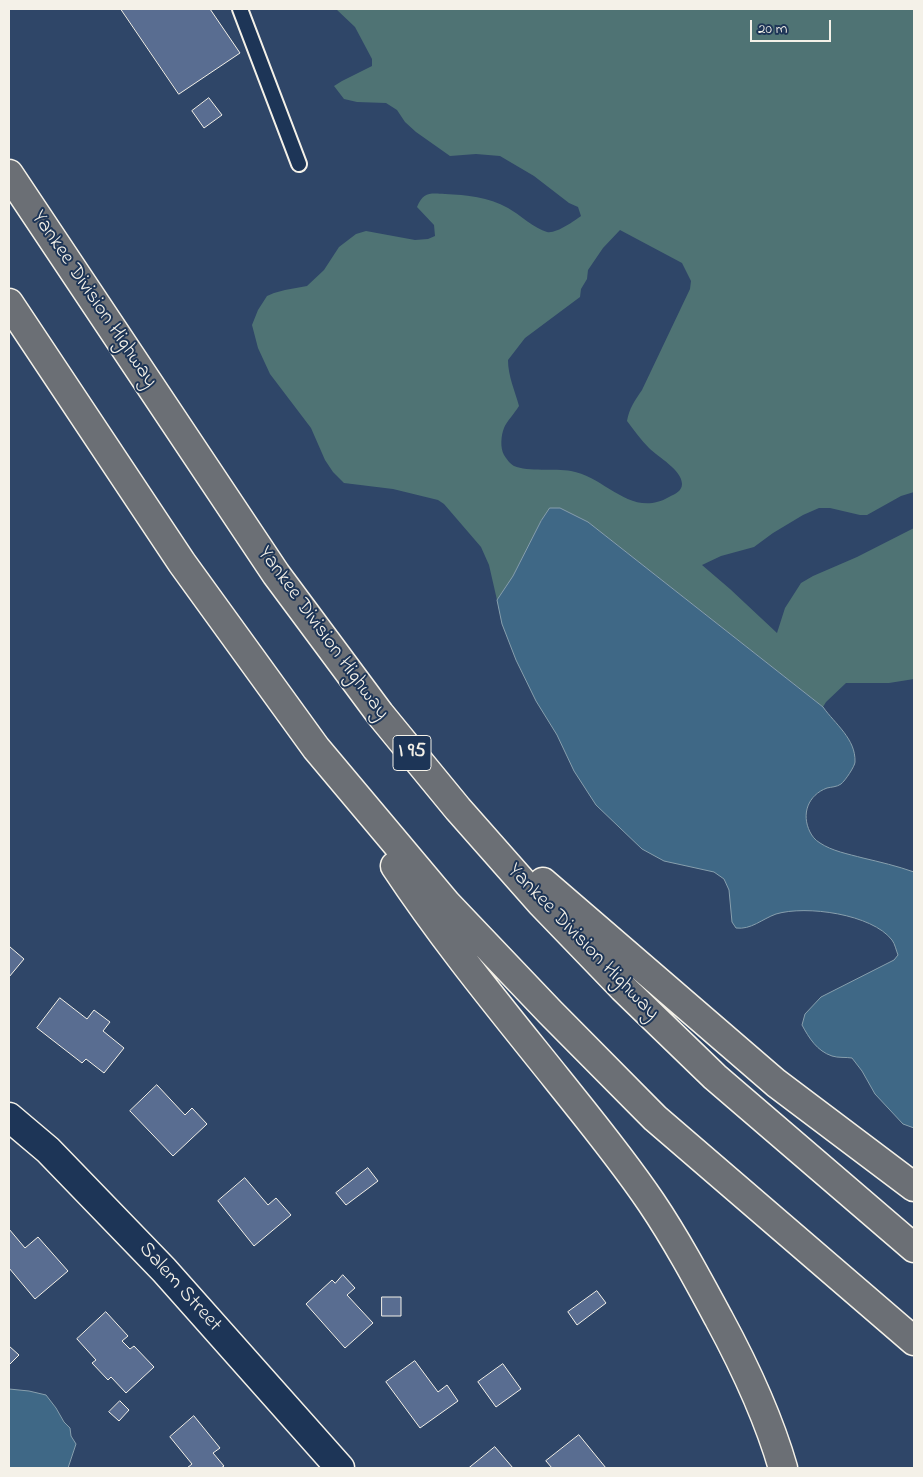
<!DOCTYPE html>
<html>
<head>
<meta charset="utf-8">
<style>
	body { margin:0 }
	#map { position:relative; width:923px; height:1477px; overflow:hidden; background:#2f4668; font-family:"Indie Flower",sans-serif }
	canvas { display:block }
	.frame { position:absolute; inset:0; border:10px solid #f4f1e8; pointer-events:none }
	.scale { position:absolute; left:750px; top:20px; width:81px; height:22px; box-sizing:border-box; border:2px solid #f4f1e8; border-top:0; padding-left:6px; font-size:15px; line-height:18px; white-space:nowrap; color:#f4f1e8; -webkit-text-stroke:4px #1d3557; paint-order:stroke }
</style>
</head>
<body>
<div id="map">
<canvas width="923" height="1477"></canvas>
<div class="frame"></div>
<div class="scale">20 m</div>
</div>
<script>
const ctx = document.querySelector('canvas').getContext('2d');
ctx.lineJoin = 'round';
function fillPath(path, color) {
  ctx.fillStyle = color;
  ctx.fill(path, 'evenodd');
}
function trace(path, color, width, dash) {
  ctx.strokeStyle = color;
  ctx.lineWidth = width;
  ctx.lineCap = dash ? 'butt' : 'round';
  ctx.setLineDash(dash || []);
  ctx.stroke(path);
}
function label(font, color, halo, rows, align = 'center') {
  ctx.font = font + ' "Indie Flower",sans-serif';
  ctx.lineWidth = 4;
  ctx.setLineDash([]);
  ctx.textBaseline = 'middle';
  ctx.strokeStyle = halo;
  ctx.fillStyle = color;
  for (const [text, x, y, turn = 0] of rows) {
    ctx.save();
    ctx.translate(x, y);
    ctx.rotate((+turn || 0) * Math.PI / 180);
    ctx.textAlign = isNaN(turn) ? turn : align;
    if (halo) ctx.strokeText(text, 0, 0);
    ctx.fillText(text, 0, 0);
    ctx.restore();
  }
}
fillPath(new Path2D(`
	M 336,9 L 914,9 L 914,492 L 901,496 L 867,515 L 860,515 L 830,508 L 819,508 L 803,515 L 773,533 L 754,547 L 721,556 L 702,565 L 730,589 L 777,633 L 785,608 L 801,583 L 813,576 L 857,557 L 914,528 L 914,679 L 889,683 L 846,683 L 826,702 L 823,707 L 588,522 L 560,508 L 550,508 L 541,521 L 513,576 L 497,600 L 489,565 L 481,547 L 444,504 L 438,500 L 393,489 L 344,483 L 333,472 L 325,460 L 311,428 L 270,374 L 258,348 L 252,325 L 258,310 L 267,296 L 274,293 L 285,290 L 307,286 L 324,270 L 339,247 L 356,234 L 366,231 L 415,240 L 428,239 L 435,236 L 434,225 L 417,207 C 423,192 430,193 445,194 C 467,195 488,197 508,208 C 519,214 535,229 547,232 C 556,234 574,221 581,216 L 578,207 L 569,203 L 534,176 L 500,156 L 476,154 L 450,156 L 416,132 L 405,122 L 397,110 L 386,103 L 357,102 L 344,99 L 334,86 L 342,81 L 372,66 L 372,59 L 355,27 ZM 620,230 L 682,263 L 691,281 L 690,289 L 642,390 C 635,400 629,409 627,421 C 634,430 641,440 649,448 C 658,457 682,470 682,484 C 682,491 675,494 669,497 C 631,519 606,477 571,471 C 555,468 528,472 514,466 C 510,464 506,458 504,455 C 500,448 501,435 504,428 C 507,421 514,414 519,406 C 515,391 508,376 508,360 L 525,338 L 580,297 L 581,289 L 587,279 L 588,270 L 603,248 Z`), '#4f7374');
const water = new Path2D(`
	M 550,508 L 560,508 L 588,522 L 823,707 C 835,724 856,739 855,762 C 855,766 845,781 841,784 C 837,787 831,787 827,788 C 808,795 801,814 810,832 C 812,836 815,840 820,843 C 832,851 848,854 863,858 C 880,862 897,866 914,872 L 914,1128 L 903,1124 L 875,1094 L 862,1071 L 852,1058 C 846,1057 838,1058 832,1056 C 817,1051 809,1038 802,1025 L 805,1014 L 821,997 L 894,960 L 898,955 C 896,950 895,944 892,940 C 872,914 806,905 776,914 C 762,919 751,930 736,928 L 732,922 L 729,890 L 724,879 L 714,872 L 664,861 L 642,849 L 596,805 L 574,771 L 557,735 L 536,701 L 516,660 L 502,624 L 497,600 L 513,576 L 541,521 Z
	M 9,1389 L 29,1391 L 46,1395 L 56,1408 L 64,1422 L 70,1428 L 71,1436 L 76,1444 L 68,1468 L 9,1468 Z`);
fillPath(water, '#3f6886');
trace(water, '#879fad', 1);
const building = new Path2D(`
	M 121,9 L 210,9 L 240,53 L 179,94 Z
	M 209,98 L 222,115 L 204,128 L 192,111 Z
	M 10,947 L 24,959 L 9,977 L 9,948 Z
	M 60,998 L 87,1019 L 94,1010 L 110,1022 L 103,1031 L 124,1048 L 104,1073 L 86,1059 L 82,1063 L 37,1028 Z
	M 157,1085 L 185,1115 L 192,1108 L 207,1124 L 173,1156 L 130,1111 Z
	M 368,1168 L 378,1181 L 346,1205 L 336,1193 Z
	M 245,1178 L 268,1205 L 276,1198 L 291,1215 L 254,1246 L 218,1201 Z
	M 9,1229 L 25,1248 L 38,1237 L 68,1271 L 35,1299 L 9,1268 Z
	M 343,1275 L 355,1288 L 347,1295 L 373,1323 L 345,1348 L 306,1304 L 332,1280 L 335,1283 Z
	M 597,1291 L 606,1303 L 577,1325 L 568,1312 Z
	M 382,1297 L 401,1297 L 401,1316 L 382,1316 Z
	M 106,1312 L 128,1336 L 122,1341 L 130,1349 L 134,1346 L 154,1367 L 126,1393 L 111,1377 L 108,1380 L 92,1363 L 96,1360 L 77,1339 Z
	M 9,1346 L 19,1355 L 10,1364 L 9,1363 Z
	M 415,1361 L 438,1392 L 447,1385 L 458,1401 L 420,1428 L 386,1382 Z
	M 503,1364 L 521,1389 L 496,1407 L 478,1382 Z
	M 120,1401 L 129,1410 L 119,1421 L 109,1412 Z
	M 194,1416 L 220,1448 L 213,1453 L 224,1466 L 221,1468 L 187,1468 L 192,1464 L 170,1437 Z
	M 579,1435 L 606,1468 L 552,1468 L 546,1461 Z
	M 495,1447 L 513,1468 L 469,1468 Z`);
fillPath(building, '#596d91');
trace(building, '#f4f1e8', 1);
const lane = new Path2D(`
	M 240,9 L 299,164`);
const secondary = new Path2D(`
	M 9,1117 L 48,1150 L 164,1270 L 340,1468`);
const highway = new Path2D(`
	M 9,174 L 276,574 L 380,714 L 458,809 L 541,903 L 623,988 L 715,1077 L 914,1248
	M 9,303 L 182,563 L 316,748 L 447,904 L 550,1012 L 655,1118 L 914,1341
	M 395,866 C 444,940 501,1009 557,1079 C 589,1119 622,1159 651,1202 C 676,1239 698,1280 719,1319 C 745,1367 768,1416 783,1468
	M 543,882 L 776,1083 L 914,1187`);
trace(lane, '#f4f1e8', 18);
trace(secondary, '#f4f1e8', 31);
trace(highway, '#f4f1e8', 31);
trace(lane, '#1d3557', 14);
trace(secondary, '#1d3557', 28);
trace(highway, '#6b6f75', 28);
for (const [x, y, w] of [
	[412,753,38]
]) {
  const box = new Path2D();
  box.roundRect(x - w / 2, y - 17.5, w, 35, 4);
  ctx.fillStyle = '#1d3557';
  ctx.fill(box);
  trace(box, '#f4f1e8', 1);
}
label('bold 20px', '#f4f1e8', null, [
	["I 95",412,753]
]);
label('21px', '#f4f1e8', '#1d3557', [
	["Yankee Division Highway",93,300,56],
	["Yankee Division Highway",322,634,54],
	["Yankee Division Highway",582,943,46],
	["Salem Street",179,1288,48]
]);
</script>
</body>
</html>
